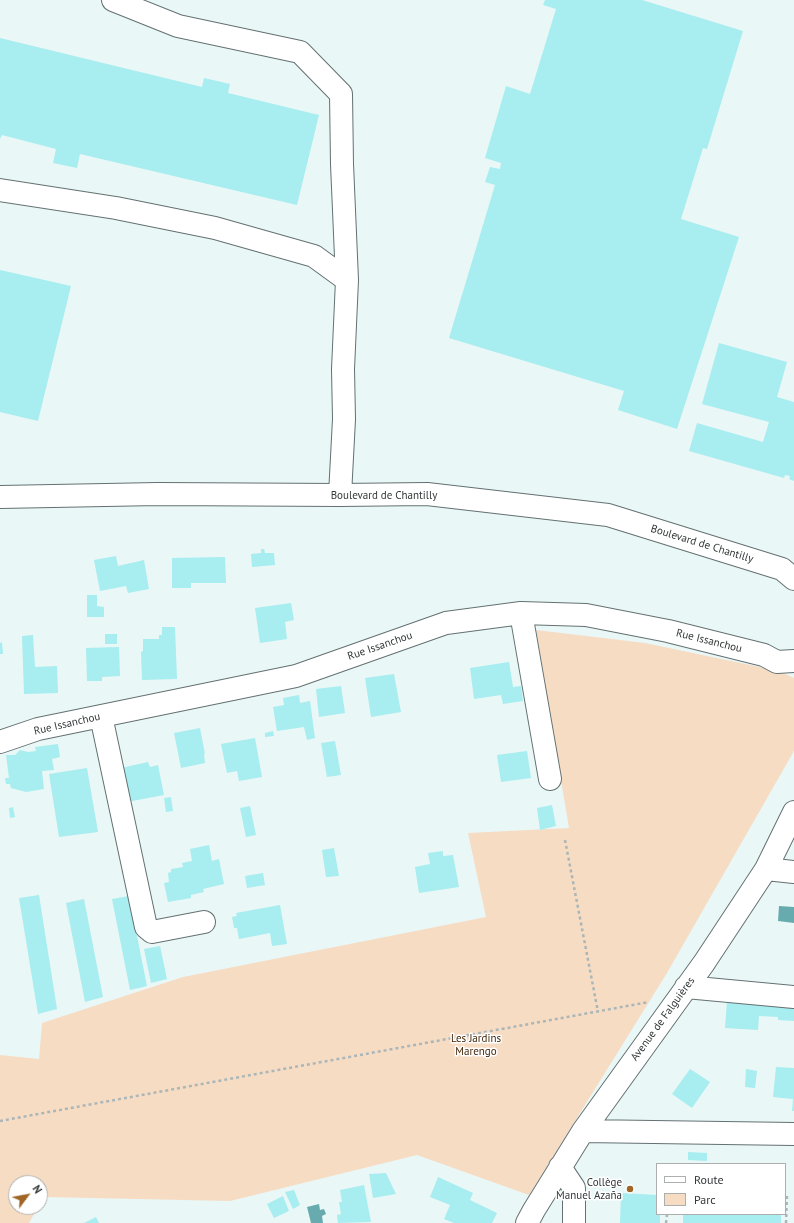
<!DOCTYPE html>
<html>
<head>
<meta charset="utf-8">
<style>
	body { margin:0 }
	#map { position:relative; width:794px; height:1223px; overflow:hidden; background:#e9f7f7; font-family:"PT Sans",sans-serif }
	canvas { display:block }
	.legend { position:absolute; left:656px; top:1163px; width:130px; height:52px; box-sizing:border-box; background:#fff; border:1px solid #adafaf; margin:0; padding:5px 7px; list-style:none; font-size:12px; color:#323738 }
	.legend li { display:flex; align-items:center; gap:8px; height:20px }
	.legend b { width:20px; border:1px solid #adafaf }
	.north { position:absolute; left:8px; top:1175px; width:40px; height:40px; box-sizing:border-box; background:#fff; border:1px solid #adafaf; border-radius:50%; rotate:58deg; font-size:11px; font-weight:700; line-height:16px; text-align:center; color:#323738 }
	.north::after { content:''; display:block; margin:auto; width:14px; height:18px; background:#a06626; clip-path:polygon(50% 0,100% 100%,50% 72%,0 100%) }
</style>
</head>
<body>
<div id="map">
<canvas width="794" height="1223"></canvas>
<ul class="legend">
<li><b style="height:5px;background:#fff"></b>Route</li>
<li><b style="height:11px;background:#f7dcc4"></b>Parc</li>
</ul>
<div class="north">N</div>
</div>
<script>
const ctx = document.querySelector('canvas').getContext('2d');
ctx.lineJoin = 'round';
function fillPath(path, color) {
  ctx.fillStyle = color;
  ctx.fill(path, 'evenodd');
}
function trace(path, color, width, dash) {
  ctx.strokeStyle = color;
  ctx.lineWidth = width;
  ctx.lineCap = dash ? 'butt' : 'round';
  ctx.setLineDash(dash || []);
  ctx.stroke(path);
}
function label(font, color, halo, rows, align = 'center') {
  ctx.font = font + ' "PT Sans",sans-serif';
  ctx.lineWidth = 3;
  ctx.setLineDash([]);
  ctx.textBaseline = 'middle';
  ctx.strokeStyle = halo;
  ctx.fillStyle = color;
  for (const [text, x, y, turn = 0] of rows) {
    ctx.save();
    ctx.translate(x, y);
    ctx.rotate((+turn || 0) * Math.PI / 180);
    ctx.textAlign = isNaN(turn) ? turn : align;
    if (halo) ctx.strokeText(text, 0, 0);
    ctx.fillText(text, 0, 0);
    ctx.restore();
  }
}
fillPath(new Path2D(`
	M 536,630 L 645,643 L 779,671 L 794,678 L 794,751 L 667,973 L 529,1195 L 417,1155 L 230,1201 L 43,1197 L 40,1202 L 40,1183 L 16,1183 L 16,1207 L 38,1207 L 29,1223 L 0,1223 L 0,1055 L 39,1059 L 42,1023 L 183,977 L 486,917 L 468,833 L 569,828 Z`), '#f7dcc4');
fillPath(new Path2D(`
	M 779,906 L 794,907 L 794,923 L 778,921 Z
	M 319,1204 L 320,1210 L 324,1209 L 326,1214 L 322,1216 L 323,1223 L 311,1223 L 307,1207 Z`), '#68abae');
fillPath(new Path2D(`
	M 545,0 L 642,0 L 743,31 L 707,149 L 703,148 L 681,219 L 739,237 L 677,429 L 618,410 L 624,391 L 449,338 L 495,185 L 485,182 L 490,167 L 500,169 L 501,163 L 485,158 L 506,86 L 530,94 L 556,9 L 543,5 Z
	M 0,38 L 202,87 L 204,78 L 230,84 L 228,93 L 319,115 L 297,205 L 80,154 L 77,168 L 53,163 L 56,149 L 2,135 L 0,139 Z
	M 0,270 L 71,286 L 38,421 L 0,412 Z
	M 719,343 L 787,362 L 777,397 L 794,402 L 794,481 L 789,479 L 790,476 L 785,475 L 784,478 L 689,451 L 697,423 L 763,442 L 769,422 L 702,404 Z
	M 261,549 L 264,549 L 265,553 L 274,553 L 275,565 L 252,567 L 251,554 L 261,553 Z
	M 116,556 L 118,566 L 144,560 L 149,589 L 128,593 L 126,586 L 100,591 L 94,560 Z
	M 225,557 L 226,583 L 191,583 L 191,588 L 172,588 L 172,558 Z
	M 87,595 L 97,595 L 97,606 L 104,607 L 104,617 L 87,617 Z
	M 291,603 L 294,620 L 285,622 L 287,639 L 260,643 L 255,608 Z
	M 162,627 L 175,627 L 177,679 L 142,680 L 141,652 L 143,651 L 143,639 L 159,639 L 159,635 L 162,635 Z
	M 105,634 L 117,634 L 117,644 L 105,644 Z
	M 33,635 L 35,667 L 57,666 L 58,693 L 24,694 L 22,636 Z
	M 2,642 L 3,654 L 0,654 L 0,643 Z
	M 119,647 L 120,676 L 102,677 L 102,681 L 87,681 L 86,648 Z
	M 509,662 L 513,687 L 521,686 L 523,701 L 503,704 L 501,695 L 474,699 L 470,668 Z
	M 394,674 L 401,712 L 371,717 L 365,678 Z
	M 341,686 L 345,713 L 319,717 L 316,689 Z
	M 299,695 L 300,703 L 310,701 L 315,738 L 307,740 L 304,727 L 277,731 L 273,707 L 284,705 L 283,698 Z
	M 200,728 L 205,754 L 204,754 L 205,763 L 181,768 L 174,733 Z
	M 273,731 L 274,736 L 265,737 L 265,733 Z
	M 255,738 L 262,777 L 239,781 L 237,771 L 227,773 L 221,744 Z
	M 335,741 L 341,775 L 327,777 L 321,743 Z
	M 58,744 L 60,757 L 52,759 L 54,770 L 42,771 L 44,789 L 26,792 L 11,788 L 10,784 L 6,784 L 5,778 L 9,778 L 6,755 L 15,755 L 20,750 L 28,752 L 36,751 L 35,747 Z
	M 527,751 L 531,778 L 501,782 L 497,755 Z
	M 148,762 L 150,767 L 158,765 L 164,795 L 127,802 L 121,768 Z
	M 87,768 L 98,832 L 59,837 L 49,774 Z
	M 171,797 L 173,811 L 166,812 L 164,798 Z
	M 552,805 L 556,826 L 540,830 L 537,808 Z
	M 250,806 L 256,835 L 246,837 L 240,808 Z
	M 13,807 L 15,817 L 10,818 L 9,808 Z
	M 209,845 L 212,861 L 219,859 L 224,884 L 203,889 L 204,892 L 191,895 L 191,898 L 168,902 L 164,883 L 169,882 L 168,873 L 171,872 L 171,869 L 183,867 L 182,863 L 192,861 L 190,849 Z
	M 334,848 L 339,876 L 326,877 L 322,850 Z
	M 443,851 L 443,856 L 453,855 L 459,887 L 419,893 L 415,867 L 430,864 L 428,853 Z
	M 263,873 L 265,885 L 247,888 L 245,876 Z
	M 39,895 L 57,1009 L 38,1014 L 19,898 Z
	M 129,896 L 147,986 L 130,990 L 112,899 Z
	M 84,899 L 103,997 L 85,1002 L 66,903 Z
	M 280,905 L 287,944 L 272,946 L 270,933 L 239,939 L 237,928 L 234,928 L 232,917 L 237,916 L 236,913 Z
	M 160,946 L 167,979 L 151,983 L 144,949 Z
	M 727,1001 L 794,1005 L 794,1021 L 778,1020 L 778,1017 L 759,1016 L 758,1030 L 725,1028 Z
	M 776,1067 L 794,1068 L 794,1111 L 792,1111 L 793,1099 L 773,1097 Z
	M 690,1069 L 710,1082 L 692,1108 L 672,1094 Z
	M 746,1069 L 757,1071 L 755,1088 L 745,1087 Z
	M 688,1152 L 707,1153 L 707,1161 L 688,1160 Z
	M 386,1173 L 396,1194 L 373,1198 L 369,1174 Z
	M 438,1177 L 473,1193 L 470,1200 L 497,1213 L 492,1223 L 454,1223 L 444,1219 L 450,1205 L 430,1197 Z
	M 364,1185 L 371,1222 L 338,1223 L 337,1215 L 341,1214 L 339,1202 L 342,1202 L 340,1190 Z
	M 294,1190 L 300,1205 L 293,1209 L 285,1192 Z
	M 621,1193 L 657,1195 L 657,1214 L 660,1214 L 660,1223 L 620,1223 Z
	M 283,1196 L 289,1211 L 274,1218 L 267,1204 Z
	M 683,1214 L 781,1214 L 781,1223 L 683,1223 Z
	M 96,1217 L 99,1223 L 84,1223 Z`), '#a8edef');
const minor = new Path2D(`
	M 113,0 L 178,26 L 300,52 L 341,94 L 342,164 L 347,280
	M 0,190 L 116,208 L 215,228 L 314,256 L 347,280 L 343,369 L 344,419 L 340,495
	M 0,497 L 158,494 L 340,495 L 427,494 L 608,515 L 782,569 L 794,579
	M 521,613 L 550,779
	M 101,716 L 146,927 L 152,932 L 204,922
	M 0,742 L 38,729 L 296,676 L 446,623 L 521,613 L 586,615 L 668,631 L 764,655 L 777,662 L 794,661
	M 766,869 L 794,872
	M 686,987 L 794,997
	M 583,1131 L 794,1134
	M 560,1167 L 574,1188 L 574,1223
	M 527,1223 L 534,1210 L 583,1131 L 704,963 L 766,869 L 794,812`);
trace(minor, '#647071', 24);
trace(new Path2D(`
	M 565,840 L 598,1012
	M 0,1121 L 649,1002
	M 666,1223 L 667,1214
	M 786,1223 L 787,1195`), '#abb6b7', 2.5, [3, 3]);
trace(minor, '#fff', 22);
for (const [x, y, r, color] of [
	[630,1189,4,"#a06626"]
]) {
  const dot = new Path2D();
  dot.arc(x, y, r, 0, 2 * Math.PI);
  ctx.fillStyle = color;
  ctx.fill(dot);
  trace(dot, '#fff', 1.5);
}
label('11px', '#323738', '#fff', [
	["Boulevard de Chantilly",384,496],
	["Boulevard de Chantilly",702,544,17],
	["Rue Issanchou",709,641,14],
	["Rue Issanchou",380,646,-19],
	["Rue Issanchou",67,724,-13],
	["Avenue de Falguières",663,1019,-54]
]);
label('11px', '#43280a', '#fff', [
	["Les Jardins",476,1039],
	["Marengo",476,1052]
]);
label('11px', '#323738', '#fff', [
	["Collège",622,1183],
	["Manuel Azaña",622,1196]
], 'right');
</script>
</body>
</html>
